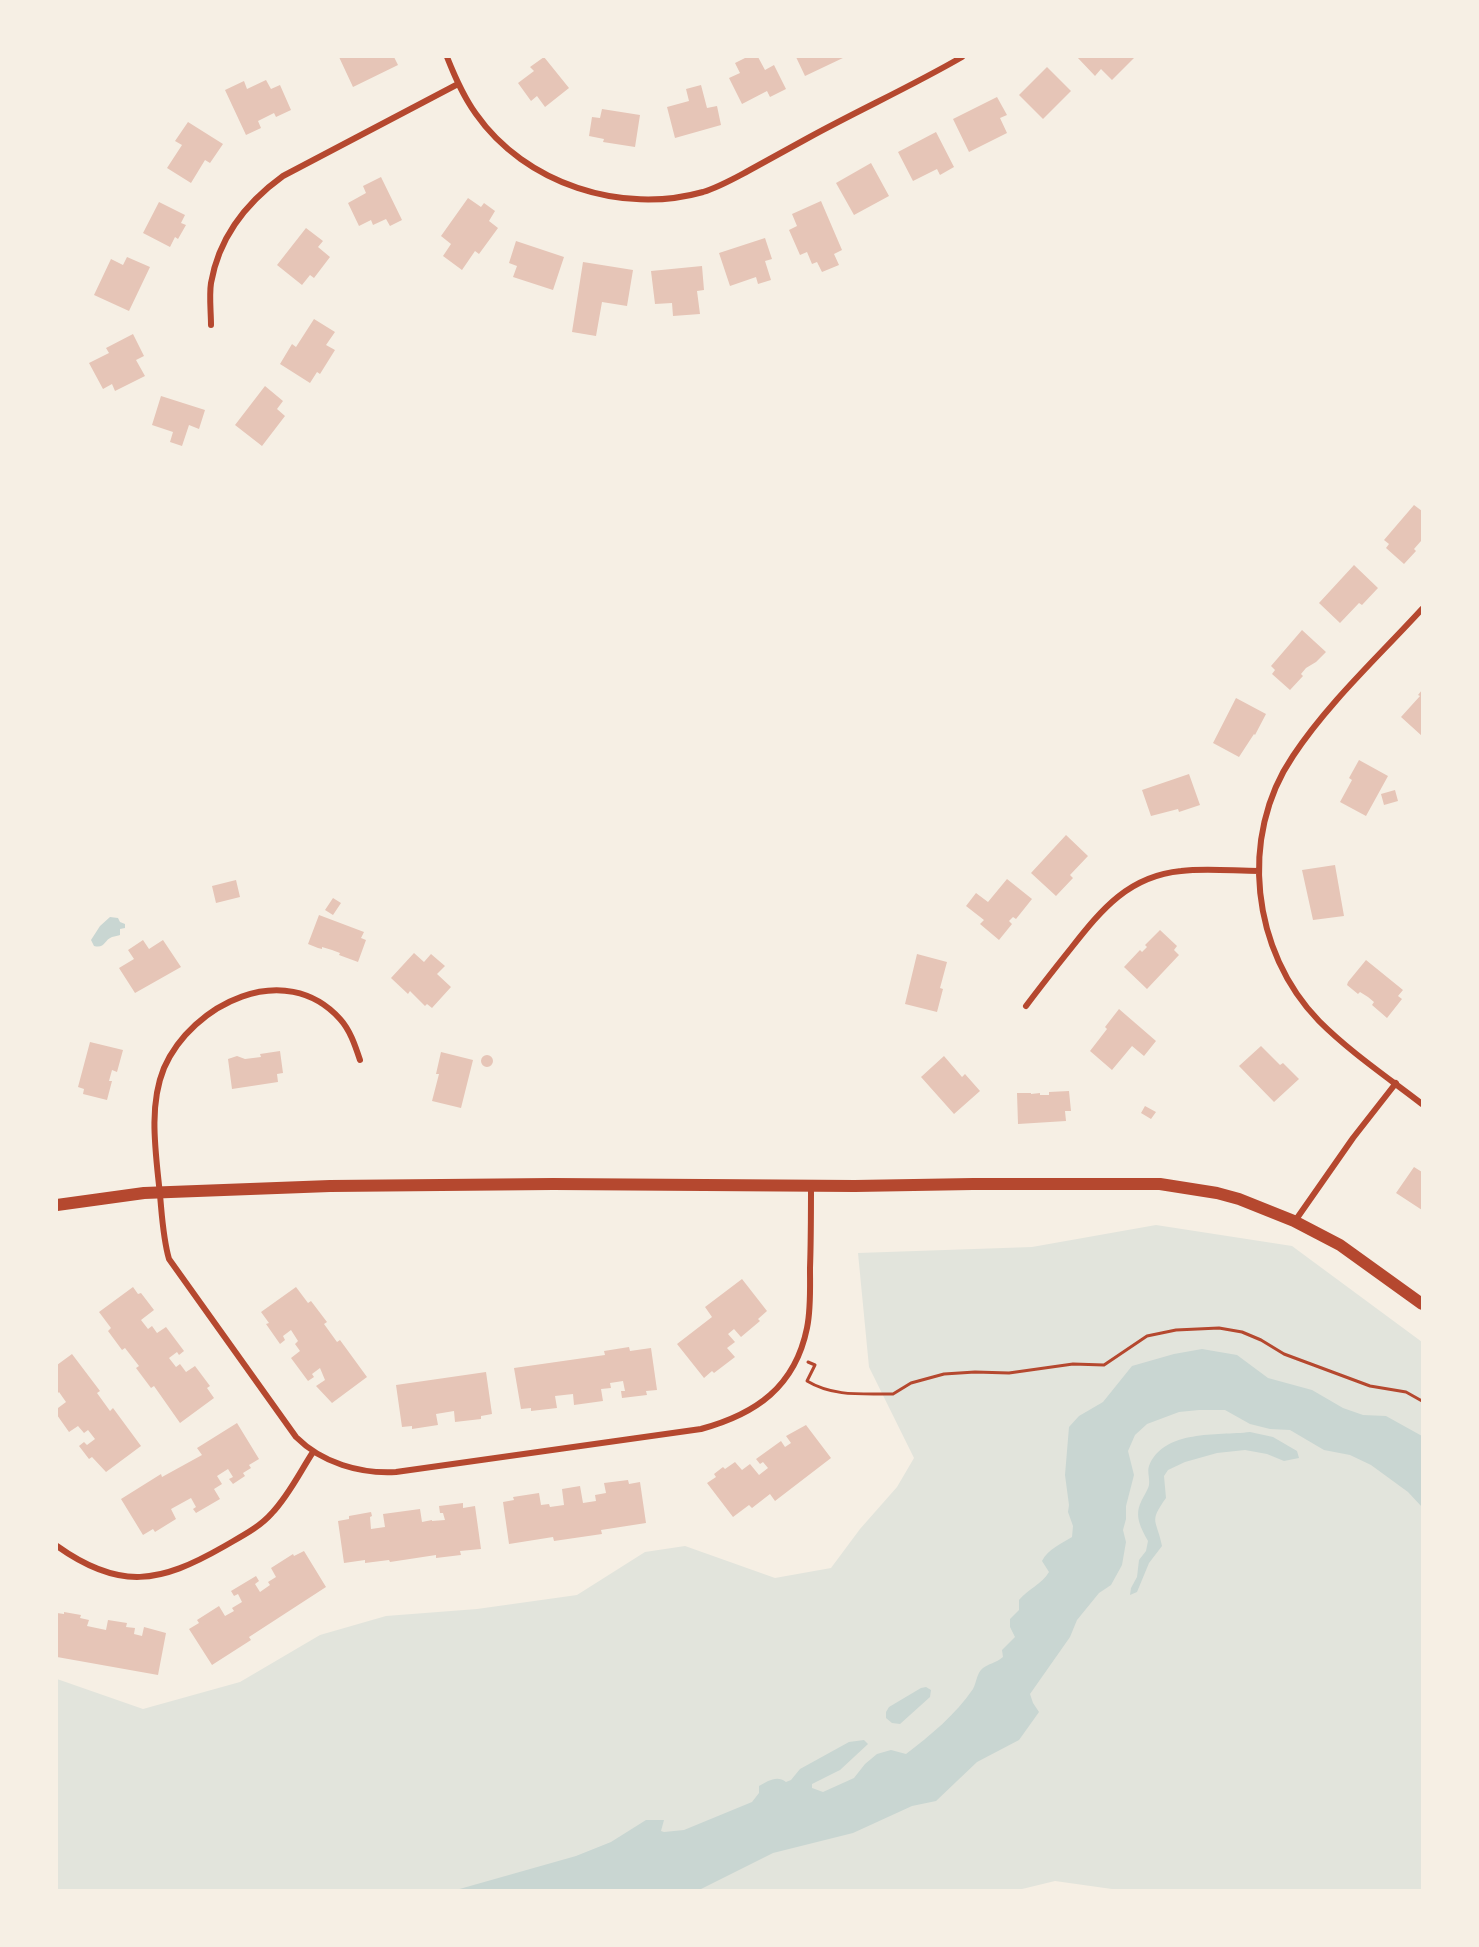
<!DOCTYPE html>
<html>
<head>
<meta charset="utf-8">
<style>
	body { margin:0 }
	#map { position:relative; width:1479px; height:1947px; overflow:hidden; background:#f6efe4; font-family:Arial,sans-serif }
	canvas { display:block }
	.frame { position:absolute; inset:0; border:58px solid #f6efe4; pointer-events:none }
</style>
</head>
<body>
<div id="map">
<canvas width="1479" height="1947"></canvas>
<div class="frame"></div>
</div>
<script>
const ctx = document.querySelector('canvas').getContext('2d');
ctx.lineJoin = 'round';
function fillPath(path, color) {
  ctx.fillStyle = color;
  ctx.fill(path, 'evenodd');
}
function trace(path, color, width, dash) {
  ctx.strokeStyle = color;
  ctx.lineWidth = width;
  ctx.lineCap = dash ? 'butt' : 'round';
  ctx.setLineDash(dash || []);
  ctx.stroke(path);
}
fillPath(new Path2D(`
	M 1156,1225 L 1292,1246 L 1422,1342 L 1422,1890 L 1119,1890 L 1055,1881 L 1018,1890 L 57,1890 L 57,1679 L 143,1709 L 240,1682 L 320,1635 L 386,1616 L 477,1609 L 577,1595 L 645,1552 L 685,1546 L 775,1578 L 831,1568 L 860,1529 L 897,1487 L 914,1458 L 869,1367 L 858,1253 L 1032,1247 Z`), '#e2e4dc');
fillPath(new Path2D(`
	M 110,917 L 118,918 L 120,922 L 125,924 L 125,928 L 120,929 L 120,935 C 118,936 115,936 112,937 C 104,940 105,949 94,946 L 91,940 L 100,926 Z
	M 1202,1349 L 1237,1355 L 1268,1378 L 1312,1390 L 1343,1408 L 1363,1415 L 1386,1416 L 1422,1436 L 1422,1507 L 1408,1492 L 1371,1465 L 1350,1455 L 1324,1450 L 1290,1430 L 1270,1429 L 1250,1424 L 1225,1410 L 1199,1410 L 1179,1412 L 1147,1424 L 1135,1435 L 1128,1451 L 1134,1475 L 1126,1506 L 1126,1519 L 1123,1530 L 1126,1542 L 1122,1565 L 1111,1585 L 1099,1593 L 1077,1620 L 1070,1637 L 1030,1694 L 1033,1703 L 1039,1712 L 1019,1740 L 977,1762 L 936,1801 L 912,1806 L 853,1833 L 773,1853 L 699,1890 L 456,1890 L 576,1856 L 611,1842 L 646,1820 L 664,1820 L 661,1831 L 664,1832 L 684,1830 L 752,1802 L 759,1793 L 759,1786 C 768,1781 777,1775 786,1782 L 791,1780 L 800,1769 L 849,1742 L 864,1740 L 868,1744 L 840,1770 L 812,1784 L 812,1788 L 823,1792 L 854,1778 L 865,1764 L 877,1754 L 891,1750 L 906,1754 C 930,1736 956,1714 973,1689 C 977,1682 976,1674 983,1668 C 988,1664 996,1663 1003,1657 L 1002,1650 L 1015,1637 L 1010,1627 L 1010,1619 L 1019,1610 L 1019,1600 C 1028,1589 1042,1584 1049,1572 L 1042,1561 C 1048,1549 1061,1544 1072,1537 L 1073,1526 L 1068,1512 L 1069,1505 L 1065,1475 L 1069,1427 L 1079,1416 L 1103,1402 L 1132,1366 L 1174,1354 Z
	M 1250,1432 L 1273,1437 L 1297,1451 L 1299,1458 L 1284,1461 L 1267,1454 L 1245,1450 L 1217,1453 L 1185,1462 L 1168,1470 L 1164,1476 L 1166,1498 C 1148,1523 1157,1519 1162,1546 L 1149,1563 L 1137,1592 L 1130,1595 L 1131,1588 L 1137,1577 L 1139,1560 L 1146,1551 L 1148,1541 C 1141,1528 1134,1516 1141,1502 C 1143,1497 1148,1490 1149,1485 C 1150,1478 1147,1472 1149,1466 C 1164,1429 1217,1436 1250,1432 Z
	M 926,1687 L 931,1690 L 930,1697 L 900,1724 L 892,1723 L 886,1718 L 886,1712 L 889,1707 L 921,1688 Z`), '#c9d6d2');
fillPath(new Path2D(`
	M 339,57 L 394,57 L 398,65 L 353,87 Z
	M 544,57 L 569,88 L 545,107 L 537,96 L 531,101 L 518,83 L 534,71 L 530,67 Z
	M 747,57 L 758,57 L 765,70 L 774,65 L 786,89 L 770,97 L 767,91 L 742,104 L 729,78 L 740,73 L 735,63 Z
	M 796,57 L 845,57 L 805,76 Z
	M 1077,57 L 1135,57 L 1112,80 L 1101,69 L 1095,76 Z
	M 1047,67 L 1071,91 L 1043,119 L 1019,95 Z
	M 266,80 L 271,89 L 280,85 L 291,110 L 276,117 L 274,113 L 258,121 L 261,128 L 246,135 L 225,90 L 244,81 L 247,89 Z
	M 701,85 L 707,108 L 717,106 L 721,125 L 675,138 L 667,107 L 689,101 L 686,89 Z
	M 997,97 L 1007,115 L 1000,118 L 1007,133 L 969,152 L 953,119 Z
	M 602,109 L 640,115 L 635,147 L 603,142 L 604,139 L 589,136 L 592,117 L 600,118 Z
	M 188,122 L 223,144 L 210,163 L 205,160 L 191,183 L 167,168 L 182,145 L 175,141 Z
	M 936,132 L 954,167 L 940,175 L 937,169 L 913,181 L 898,152 Z
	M 871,163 L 889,196 L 854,215 L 836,183 Z
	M 381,177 L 402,220 L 390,226 L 386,219 L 373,225 L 371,220 L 359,226 L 348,203 L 366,193 L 363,186 Z
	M 468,198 L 481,207 L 484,203 L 495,211 L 489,221 L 498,228 L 479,254 L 475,251 L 462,270 L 443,256 L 451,244 L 441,236 Z
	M 821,201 L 842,250 L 834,254 L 839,265 L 822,272 L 817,262 L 812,264 L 807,252 L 800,255 L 789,230 L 797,226 L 792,214 Z
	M 159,202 L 185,215 L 181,223 L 186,225 L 178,239 L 175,237 L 170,247 L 143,233 Z
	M 306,228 L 323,241 L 318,247 L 330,257 L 314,278 L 310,275 L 302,285 L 277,265 Z
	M 765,238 L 772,259 L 765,261 L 771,280 L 758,284 L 756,277 L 730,286 L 719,253 Z
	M 516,241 L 564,257 L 553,290 L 513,277 L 517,266 L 509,263 Z
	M 127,257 L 150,267 L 129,311 L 94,295 L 111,259 L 123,265 Z
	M 583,262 L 633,270 L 627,306 L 602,302 L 596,336 L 572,332 Z
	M 702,266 L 704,290 L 697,291 L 700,314 L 673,316 L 672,303 L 655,304 L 651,271 Z
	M 314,319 L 335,332 L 326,345 L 335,350 L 320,374 L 317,372 L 310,383 L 280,364 L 292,344 L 296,347 Z
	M 133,334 L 144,356 L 136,360 L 145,376 L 115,391 L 112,384 L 103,389 L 89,363 L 109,353 L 106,348 Z
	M 265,386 L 283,401 L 277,409 L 285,416 L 262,446 L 235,425 Z
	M 161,396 L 205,410 L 199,429 L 189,425 L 182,446 L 170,442 L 173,432 L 152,425 Z
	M 1414,505 L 1422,511 L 1422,543 L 1421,541 L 1414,549 L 1416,551 L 1404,564 L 1386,548 L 1389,544 L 1384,540 Z
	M 1354,565 L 1378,588 L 1362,605 L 1359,603 L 1340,623 L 1319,603 Z
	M 1302,630 L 1326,652 L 1316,662 L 1306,668 L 1301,674 L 1303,676 L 1290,690 L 1272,674 L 1275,670 L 1271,666 Z
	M 1422,690 L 1422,736 L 1401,717 L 1420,696 L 1418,695 Z
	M 1236,698 L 1266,714 L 1255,735 L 1254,734 L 1239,757 L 1213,743 Z
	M 1359,760 L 1388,776 L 1366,816 L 1340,802 L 1352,780 L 1349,778 Z
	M 1189,774 L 1200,805 L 1179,812 L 1178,809 L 1151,816 L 1142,790 Z
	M 1395,790 L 1398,801 L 1384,805 L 1381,794 Z
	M 1066,835 L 1088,856 L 1070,875 L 1073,878 L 1056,896 L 1031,873 Z
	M 1335,865 L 1344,916 L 1313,920 L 1302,870 Z
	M 1007,879 L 1032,899 L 1016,919 L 1013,917 L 1009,921 L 1012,924 L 999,940 L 980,924 L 984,920 L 966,906 L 976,893 L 988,902 Z
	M 236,880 L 240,897 L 216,903 L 212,886 Z
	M 333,898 L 341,903 L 333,915 L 325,910 Z
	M 319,915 L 364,932 L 361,938 L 366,940 L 358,962 L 339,955 L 340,953 L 332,950 L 322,947 L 322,949 L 318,948 L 308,944 Z
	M 1160,930 L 1177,946 L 1174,950 L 1179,955 L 1147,989 L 1124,967 L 1140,950 L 1142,952 L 1147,947 L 1145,945 Z
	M 143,940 L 149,949 L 163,940 L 181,967 L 135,993 L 119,968 L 134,959 L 128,950 Z
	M 414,953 L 424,962 L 431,954 L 445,966 L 437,974 L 451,987 L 432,1008 L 427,1004 L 425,1006 L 410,991 L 408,994 L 391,978 Z
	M 917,954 L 947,962 L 940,988 L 943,989 L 937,1012 L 905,1004 Z
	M 1366,960 L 1403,990 L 1398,996 L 1402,999 L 1387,1018 L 1372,1005 L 1374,1002 L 1368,997 L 1360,992 L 1358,994 L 1347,985 L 1348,982 Z
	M 1119,1009 L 1156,1041 L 1144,1056 L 1132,1046 L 1112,1070 L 1090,1051 L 1107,1029 L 1105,1027 Z
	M 90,1042 L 123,1050 L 117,1072 L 112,1070 L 109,1081 L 112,1081 L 107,1100 L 83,1094 L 84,1089 L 78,1087 Z
	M 1261,1046 L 1280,1065 L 1283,1063 L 1299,1079 L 1274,1102 L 1239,1066 Z
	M 280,1051 L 283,1073 L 277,1074 L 278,1082 L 232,1089 L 228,1059 L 237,1056 L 245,1059 L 261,1057 L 260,1054 Z
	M 441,1052 L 473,1060 L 461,1108 L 432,1101 L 439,1074 L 436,1074 Z
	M481 1061a6 6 0 1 1 12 0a6 6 0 1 1-12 0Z
	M 944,1056 L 962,1077 L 965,1074 L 980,1091 L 954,1114 L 921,1077 Z
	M 1069,1091 L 1071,1111 L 1065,1111 L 1066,1121 L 1018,1124 L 1017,1093 L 1031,1093 L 1031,1094 L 1040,1093 L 1040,1095 L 1049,1095 L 1049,1092 Z
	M 1145,1106 L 1156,1112 L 1151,1119 L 1141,1113 Z
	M 1414,1167 L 1422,1172 L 1422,1210 L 1396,1193 Z
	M 742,1279 L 767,1311 L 758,1319 L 760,1321 L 741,1337 L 734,1329 L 728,1334 L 735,1342 L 727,1348 L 735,1357 L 714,1373 L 712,1371 L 704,1378 L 677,1344 L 712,1317 L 705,1307 Z
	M 133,1287 L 138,1294 L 141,1293 L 154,1310 L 141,1320 L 148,1329 L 152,1326 L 157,1333 L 166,1327 L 184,1351 L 179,1355 L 177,1352 L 169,1358 L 176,1367 L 180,1364 L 186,1372 L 195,1366 L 210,1386 L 207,1388 L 214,1398 L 180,1423 L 154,1386 L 151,1388 L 136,1368 L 139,1366 L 125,1348 L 122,1350 L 108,1331 L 111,1328 L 99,1312 Z
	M 296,1287 L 308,1303 L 311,1301 L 327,1322 L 324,1324 L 337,1342 L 340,1340 L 367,1377 L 332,1403 L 316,1386 L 325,1380 L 320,1368 L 312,1374 L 314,1377 L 308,1381 L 291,1358 L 300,1351 L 295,1344 L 298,1341 L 291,1330 L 283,1336 L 285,1340 L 280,1344 L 266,1324 L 269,1323 L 261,1312 Z
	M 629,1347 L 630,1351 L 651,1348 L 657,1390 L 646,1391 L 647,1395 L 622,1398 L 621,1391 L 625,1391 L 623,1381 L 610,1383 L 611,1388 L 601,1389 L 603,1401 L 574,1405 L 573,1394 L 555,1396 L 557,1408 L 531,1411 L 531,1408 L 521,1409 L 514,1368 L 605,1355 L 604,1351 Z
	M 72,1354 L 100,1391 L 97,1393 L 110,1411 L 113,1408 L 141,1446 L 106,1472 L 92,1457 L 89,1459 L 79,1446 L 84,1442 L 87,1445 L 95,1439 L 88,1430 L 84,1433 L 78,1426 L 69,1432 L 57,1415 L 57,1406 L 58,1408 L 66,1402 L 59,1392 L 57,1394 L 57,1365 Z
	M 486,1372 L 492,1414 L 481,1416 L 481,1419 L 455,1422 L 454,1411 L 436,1414 L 438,1425 L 412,1429 L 412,1426 L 402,1427 L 396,1385 Z
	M 237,1423 L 259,1459 L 249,1465 L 251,1468 L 243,1473 L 245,1476 L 233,1484 L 229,1479 L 233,1477 L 228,1469 L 217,1476 L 222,1484 L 214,1489 L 220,1499 L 196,1513 L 193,1509 L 196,1507 L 191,1498 L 171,1509 L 176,1519 L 155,1532 L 153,1529 L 143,1535 L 121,1499 L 161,1474 L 162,1477 L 202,1455 L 197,1448 Z
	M 806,1425 L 831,1458 L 775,1501 L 770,1494 L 752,1508 L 749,1505 L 733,1517 L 707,1483 L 716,1477 L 714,1474 L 723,1467 L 725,1469 L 735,1462 L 742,1470 L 750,1464 L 759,1475 L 768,1468 L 763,1462 L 760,1464 L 756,1459 L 781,1441 L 785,1447 L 791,1443 L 786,1436 Z
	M 628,1480 L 629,1484 L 640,1482 L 646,1523 L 601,1530 L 602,1534 L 554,1541 L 553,1537 L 509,1544 L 503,1502 L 514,1500 L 513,1497 L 539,1493 L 541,1505 L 549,1504 L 550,1507 L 564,1505 L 562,1489 L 580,1486 L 583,1503 L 596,1501 L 595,1495 L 606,1493 L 604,1483 Z
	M 463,1503 L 463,1508 L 475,1506 L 481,1549 L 460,1551 L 461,1555 L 436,1558 L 436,1555 L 390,1562 L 389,1560 L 365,1563 L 365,1560 L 344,1563 L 338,1521 L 349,1519 L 349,1516 L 371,1512 L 372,1516 L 370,1517 L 371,1529 L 385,1527 L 383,1514 L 420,1509 L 422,1522 L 432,1520 L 432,1521 L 445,1520 L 443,1513 L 440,1513 L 439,1506 Z
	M 304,1551 L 326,1587 L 249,1637 L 251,1640 L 212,1665 L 189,1629 L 199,1623 L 197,1620 L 219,1606 L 225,1616 L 234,1611 L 232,1608 L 242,1602 L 238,1594 L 234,1596 L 231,1591 L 256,1576 L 259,1581 L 255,1584 L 260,1592 L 270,1585 L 268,1582 L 276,1577 L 271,1568 L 293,1554 L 294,1556 Z
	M 64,1612 L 81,1615 L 80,1618 L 89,1620 L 87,1626 L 106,1630 L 108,1620 L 127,1623 L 126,1627 L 135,1628 L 134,1634 L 142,1636 L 144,1627 L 166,1633 L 158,1675 L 57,1657 L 57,1613 L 64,1614 Z`), '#e6c5b7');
trace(new Path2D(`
	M 808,1362 L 815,1365 L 807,1381 C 832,1396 859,1394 888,1394 L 893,1394 L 911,1383 L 944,1374 L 975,1372 L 1009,1373 L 1073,1364 L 1104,1365 L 1147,1336 L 1176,1330 L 1219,1328 L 1242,1332 L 1261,1340 L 1284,1354 L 1370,1386 L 1406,1392 L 1422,1401`), '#b5482f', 3);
trace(new Path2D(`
	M 447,57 C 455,77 463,96 476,114 C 525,184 622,215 703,192 C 719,187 733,179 748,171 C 768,160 788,149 808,138 C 859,110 912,86 962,57
	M 211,325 C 211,312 209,296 211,283 C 219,237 247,202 283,176 L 458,84
	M 1422,609 C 1379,656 1328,703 1293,756 C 1238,837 1252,952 1319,1021 C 1350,1052 1387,1077 1422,1104
	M 1026,1006 C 1041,986 1056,967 1072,947 C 1102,909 1129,876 1181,871 C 1206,868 1234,871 1259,871
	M 360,1060 C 355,1045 350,1030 340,1019 C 285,958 192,1004 164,1068 C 148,1107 156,1154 160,1195 C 162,1216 163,1238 169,1259 L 296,1437 C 322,1463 360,1474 396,1472 L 701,1429 C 756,1414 795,1387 807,1328 C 811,1309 810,1288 810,1268 C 811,1241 811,1213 811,1186
	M 1295,1221 L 1353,1138 L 1396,1083
	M 57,1546 C 120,1591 160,1583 223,1547 C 240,1537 259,1528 272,1513 C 289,1495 300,1472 313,1452`), '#b5482f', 6);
trace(new Path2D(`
	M 57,1205 L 144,1193 L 330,1186 L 553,1184 L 855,1186 L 973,1184 L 1160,1184 L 1217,1193 L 1239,1199 L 1294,1221 L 1340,1245 L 1422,1304`), '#b5482f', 12);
</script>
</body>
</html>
